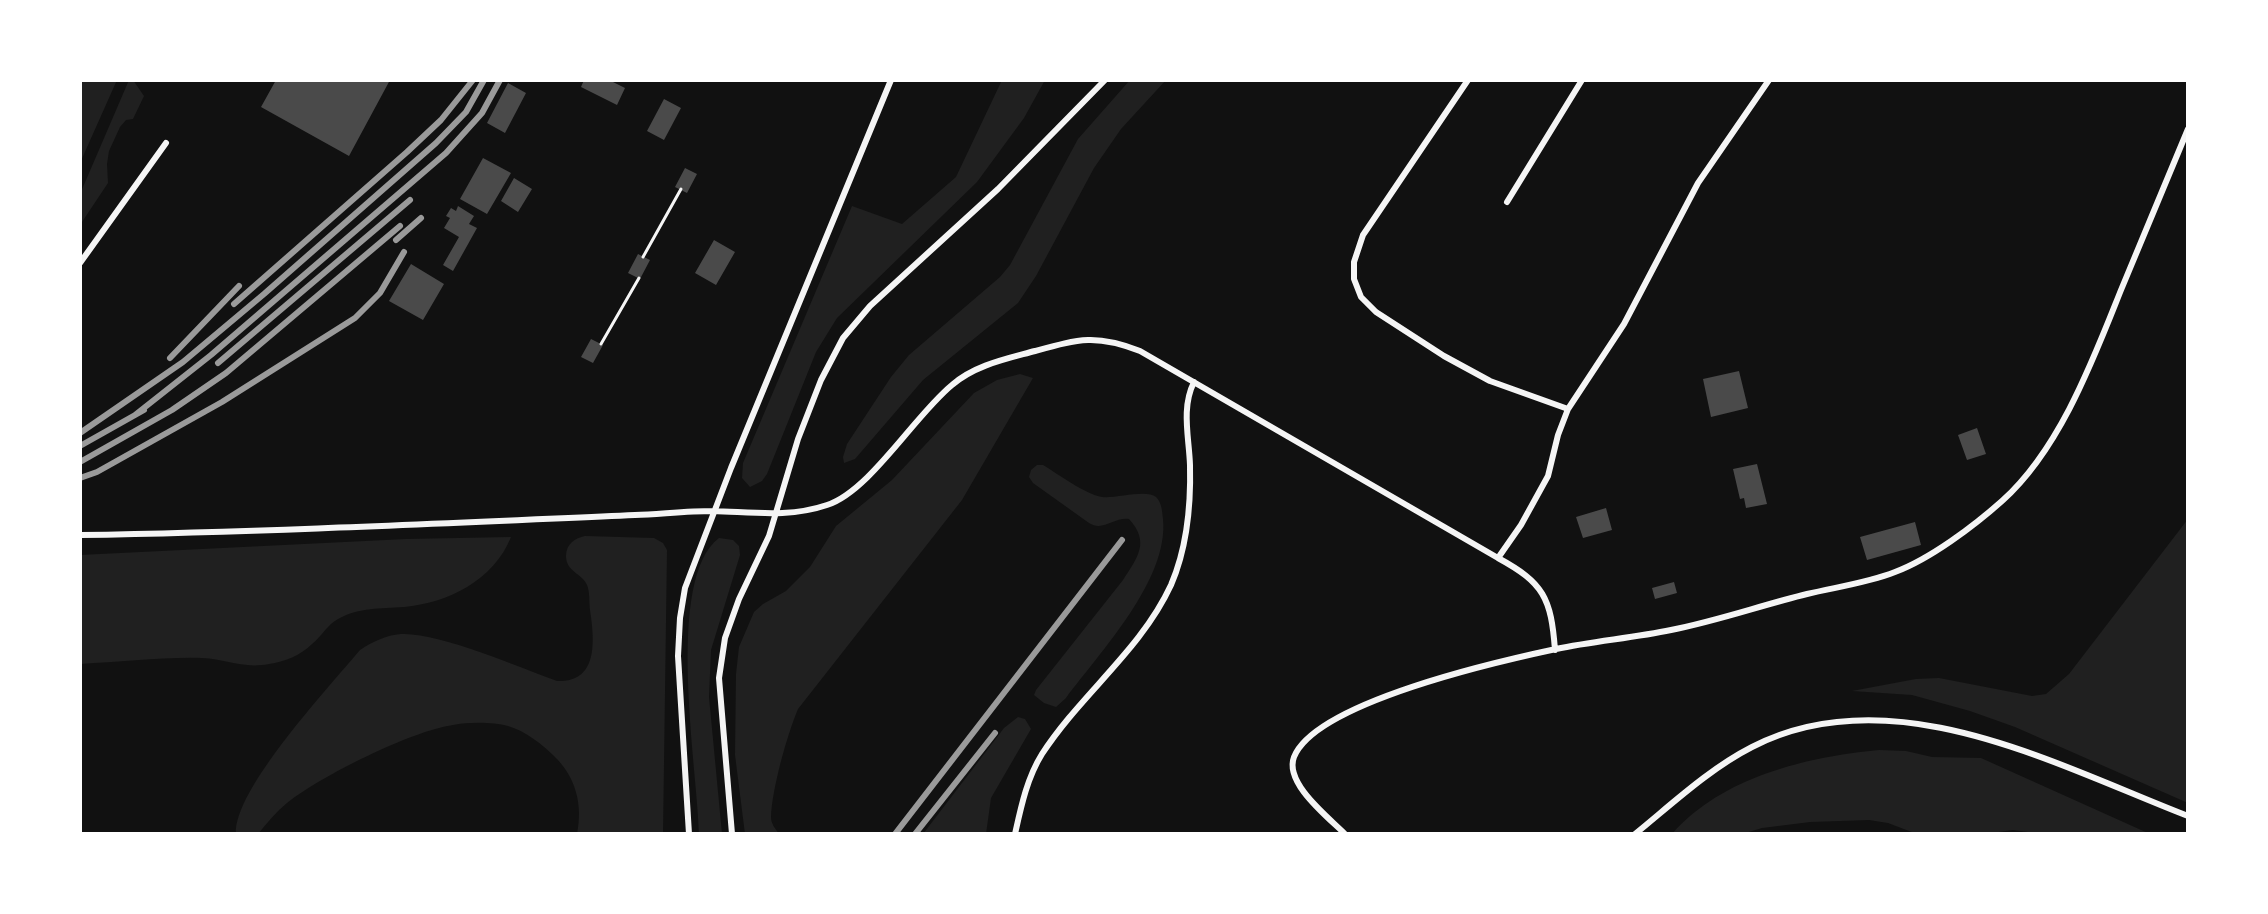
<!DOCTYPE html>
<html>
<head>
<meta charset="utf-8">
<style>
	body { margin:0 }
	#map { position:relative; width:2268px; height:914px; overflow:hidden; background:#111; font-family:"Golos Text",sans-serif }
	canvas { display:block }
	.frame { position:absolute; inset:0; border:82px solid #fff; pointer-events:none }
</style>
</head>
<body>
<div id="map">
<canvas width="2268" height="914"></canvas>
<div class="frame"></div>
</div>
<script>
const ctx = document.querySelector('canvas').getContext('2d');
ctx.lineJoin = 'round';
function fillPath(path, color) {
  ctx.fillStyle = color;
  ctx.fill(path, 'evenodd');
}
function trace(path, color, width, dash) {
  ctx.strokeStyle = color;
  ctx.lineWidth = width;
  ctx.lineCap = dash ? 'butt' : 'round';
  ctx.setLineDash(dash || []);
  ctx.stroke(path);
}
fillPath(new Path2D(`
	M 80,80 L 117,80 L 80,163 Z
	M 129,80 L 133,80 L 144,96 L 133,119 L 126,120 L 120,127 L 109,151 L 107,164 L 108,183 L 80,225 L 80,194 Z
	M 1002,80 L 1045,80 L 1024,118 L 977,182 L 837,318 L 816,352 L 767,474 L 762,481 L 750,487 L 742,478 L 743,463 L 852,206 L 902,224 L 956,177 Z
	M 1130,80 L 1166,80 L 1121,129 L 1094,168 L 1036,276 L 1018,303 L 923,380 L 855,459 L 844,463 L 843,457 L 847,444 L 891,377 L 909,355 L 1000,277 L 1010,265 L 1078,139 Z
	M 1020,374 L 1033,378 L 962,500 L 798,709 C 787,735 772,789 771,817 C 771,824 775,828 779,834 L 745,834 L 735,755 L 736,674 L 739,647 L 754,612 L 763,604 L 786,591 L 810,567 L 836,526 L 892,480 L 974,393 L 997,380 Z
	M 1037,465 L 1043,465 C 1058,474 1085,494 1102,497 C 1115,499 1146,489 1156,497 C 1162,503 1162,511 1163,519 C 1169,580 1100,652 1066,698 L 1056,707 L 1044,703 L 1034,695 L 1036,690 L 1123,580 C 1138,557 1150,542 1129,519 C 1114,517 1103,532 1089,523 L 1033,483 L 1029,477 L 1031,470 Z
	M 2188,519 L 2188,803 L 2015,727 L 1970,711 L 1912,695 L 1852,691 L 1916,679 L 1939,678 L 2032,696 L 2046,694 L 2069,674 Z
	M 585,536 L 654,538 L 663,543 L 667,550 L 663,834 L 577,834 C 583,805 576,777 554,756 C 542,744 525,731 508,726 C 493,722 468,722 453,725 C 411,731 321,776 287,803 C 276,812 267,823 258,834 L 236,834 C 233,790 330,686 360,650 C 372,642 386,635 401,634 C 438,632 519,667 557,681 C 600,683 594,637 590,610 C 589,602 590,592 587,585 C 582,573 566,572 566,556 C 566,544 575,538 585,536 Z
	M 511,537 C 494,580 448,603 404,607 C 380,609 360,607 338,619 C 327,625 322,636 312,644 C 301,655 284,662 269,664 C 242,669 227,659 202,658 C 162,657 120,662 80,664 L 80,555 L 406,539 Z
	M 719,538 L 733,540 L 739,546 L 740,555 L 711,650 L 709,697 L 722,834 L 699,834 C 698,771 664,579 719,538 Z
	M 1018,717 L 1025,719 L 1031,729 L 991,798 L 986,834 L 923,834 L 1004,728 Z
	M 1879,750 L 1906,751 L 1932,757 L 1981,758 L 2150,834 L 2043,834 L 2013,830 L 1984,834 L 1917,834 L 1888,823 L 1869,820 L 1810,822 L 1762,828 L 1742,834 L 1672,834 C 1722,777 1806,757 1879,750 Z`), '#202020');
fillPath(new Path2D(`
	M 276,80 L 390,80 L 349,156 L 261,107 Z
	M 584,80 L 609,80 L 625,88 L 617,105 L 581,87 Z
	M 508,83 L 526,93 L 505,133 L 487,123 Z
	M 664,99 L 681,108 L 664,140 L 647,131 Z
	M 483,158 L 511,173 L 487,214 L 460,199 Z
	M 685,168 L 697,174 L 687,193 L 675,187 Z
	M 514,178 L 532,189 L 518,212 L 501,201 Z
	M 458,206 L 474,216 L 469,224 L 477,228 L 453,271 L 443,265 L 459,237 L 444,228 L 450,218 L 446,216 L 451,208 L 456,211 Z
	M 714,240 L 735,252 L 716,285 L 695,273 Z
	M 638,254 L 650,260 L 640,279 L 628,273 Z
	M 411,264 L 444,284 L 423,320 L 389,301 Z
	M 591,339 L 603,345 L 593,363 L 581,357 Z
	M 1739,371 L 1748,408 L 1711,417 L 1703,379 Z
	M 1977,428 L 1986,454 L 1967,460 L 1958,435 Z
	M 1757,464 L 1767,504 L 1746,508 L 1744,498 L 1740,499 L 1733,469 Z
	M 1606,508 L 1612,530 L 1583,538 L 1576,517 Z
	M 1915,522 L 1921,545 L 1867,560 L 1860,537 Z
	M 1674,582 L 1677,593 L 1655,599 L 1652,588 Z`), '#4a4a4a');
trace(new Path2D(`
	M 643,257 L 681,189
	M 601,344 L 639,278`), '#f5f5f5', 3);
trace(new Path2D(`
	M 1468,80 L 1363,235 L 1354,262 L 1354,279 L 1361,297 L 1376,312 L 1444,356 L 1490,381 L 1568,409
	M 1507,202 L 1582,80
	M 80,263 L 166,143
	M 80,535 C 265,532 450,523 635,515 C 661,514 687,511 713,511 C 752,512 789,518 827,505 C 870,491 915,415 952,385 C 975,365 1006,359 1035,351 C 1079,339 1096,334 1140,351 L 1498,558
	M 1555,650 C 1551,598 1544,583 1498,558 L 1521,525 L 1548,476 L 1558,435 L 1568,409 L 1624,324 L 1698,183 L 1769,80
	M 689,834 L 678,656 L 680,618 L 685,588 L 731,468 L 891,80
	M 732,834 L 719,678 L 725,638 L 739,599 L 769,536 L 798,439 L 821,380 L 843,338 L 870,306 L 998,189 L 1105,80
	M 1015,834 C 1021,807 1027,778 1042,754 C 1081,694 1141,650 1171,585 C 1187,548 1191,504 1190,465 C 1189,437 1181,408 1194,382
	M 1345,834 C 1328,817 1284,783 1294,757 C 1316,702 1500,661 1556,649 C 1594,641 1633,638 1671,630 C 1717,621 1762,605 1807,594 C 1836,587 1867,583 1895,572 C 1930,559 1974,526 2002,501 C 2060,449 2093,360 2121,290 C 2143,236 2166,183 2188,129
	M 1635,834 C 1672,804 1709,769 1752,747 C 1892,675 2056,765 2188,816`), '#f5f5f5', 6);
trace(new Path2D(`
	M 396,240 L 421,218
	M 234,304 L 407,152 L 441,120 L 473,80
	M 170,358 L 239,286
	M 218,363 L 410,200
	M 135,415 L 211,355 L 446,153 L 482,113 L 500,80
	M 80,433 L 183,362 L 264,294 L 436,143 L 466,112 L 484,80
	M 80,446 L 144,410
	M 80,462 L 172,410 L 226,373 L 400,226
	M 80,478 L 97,472 L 222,402 L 355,318 L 380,293 L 404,252
	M 895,834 L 1122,540
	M 915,834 L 995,733`), '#9a9a9a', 6);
</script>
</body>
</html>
